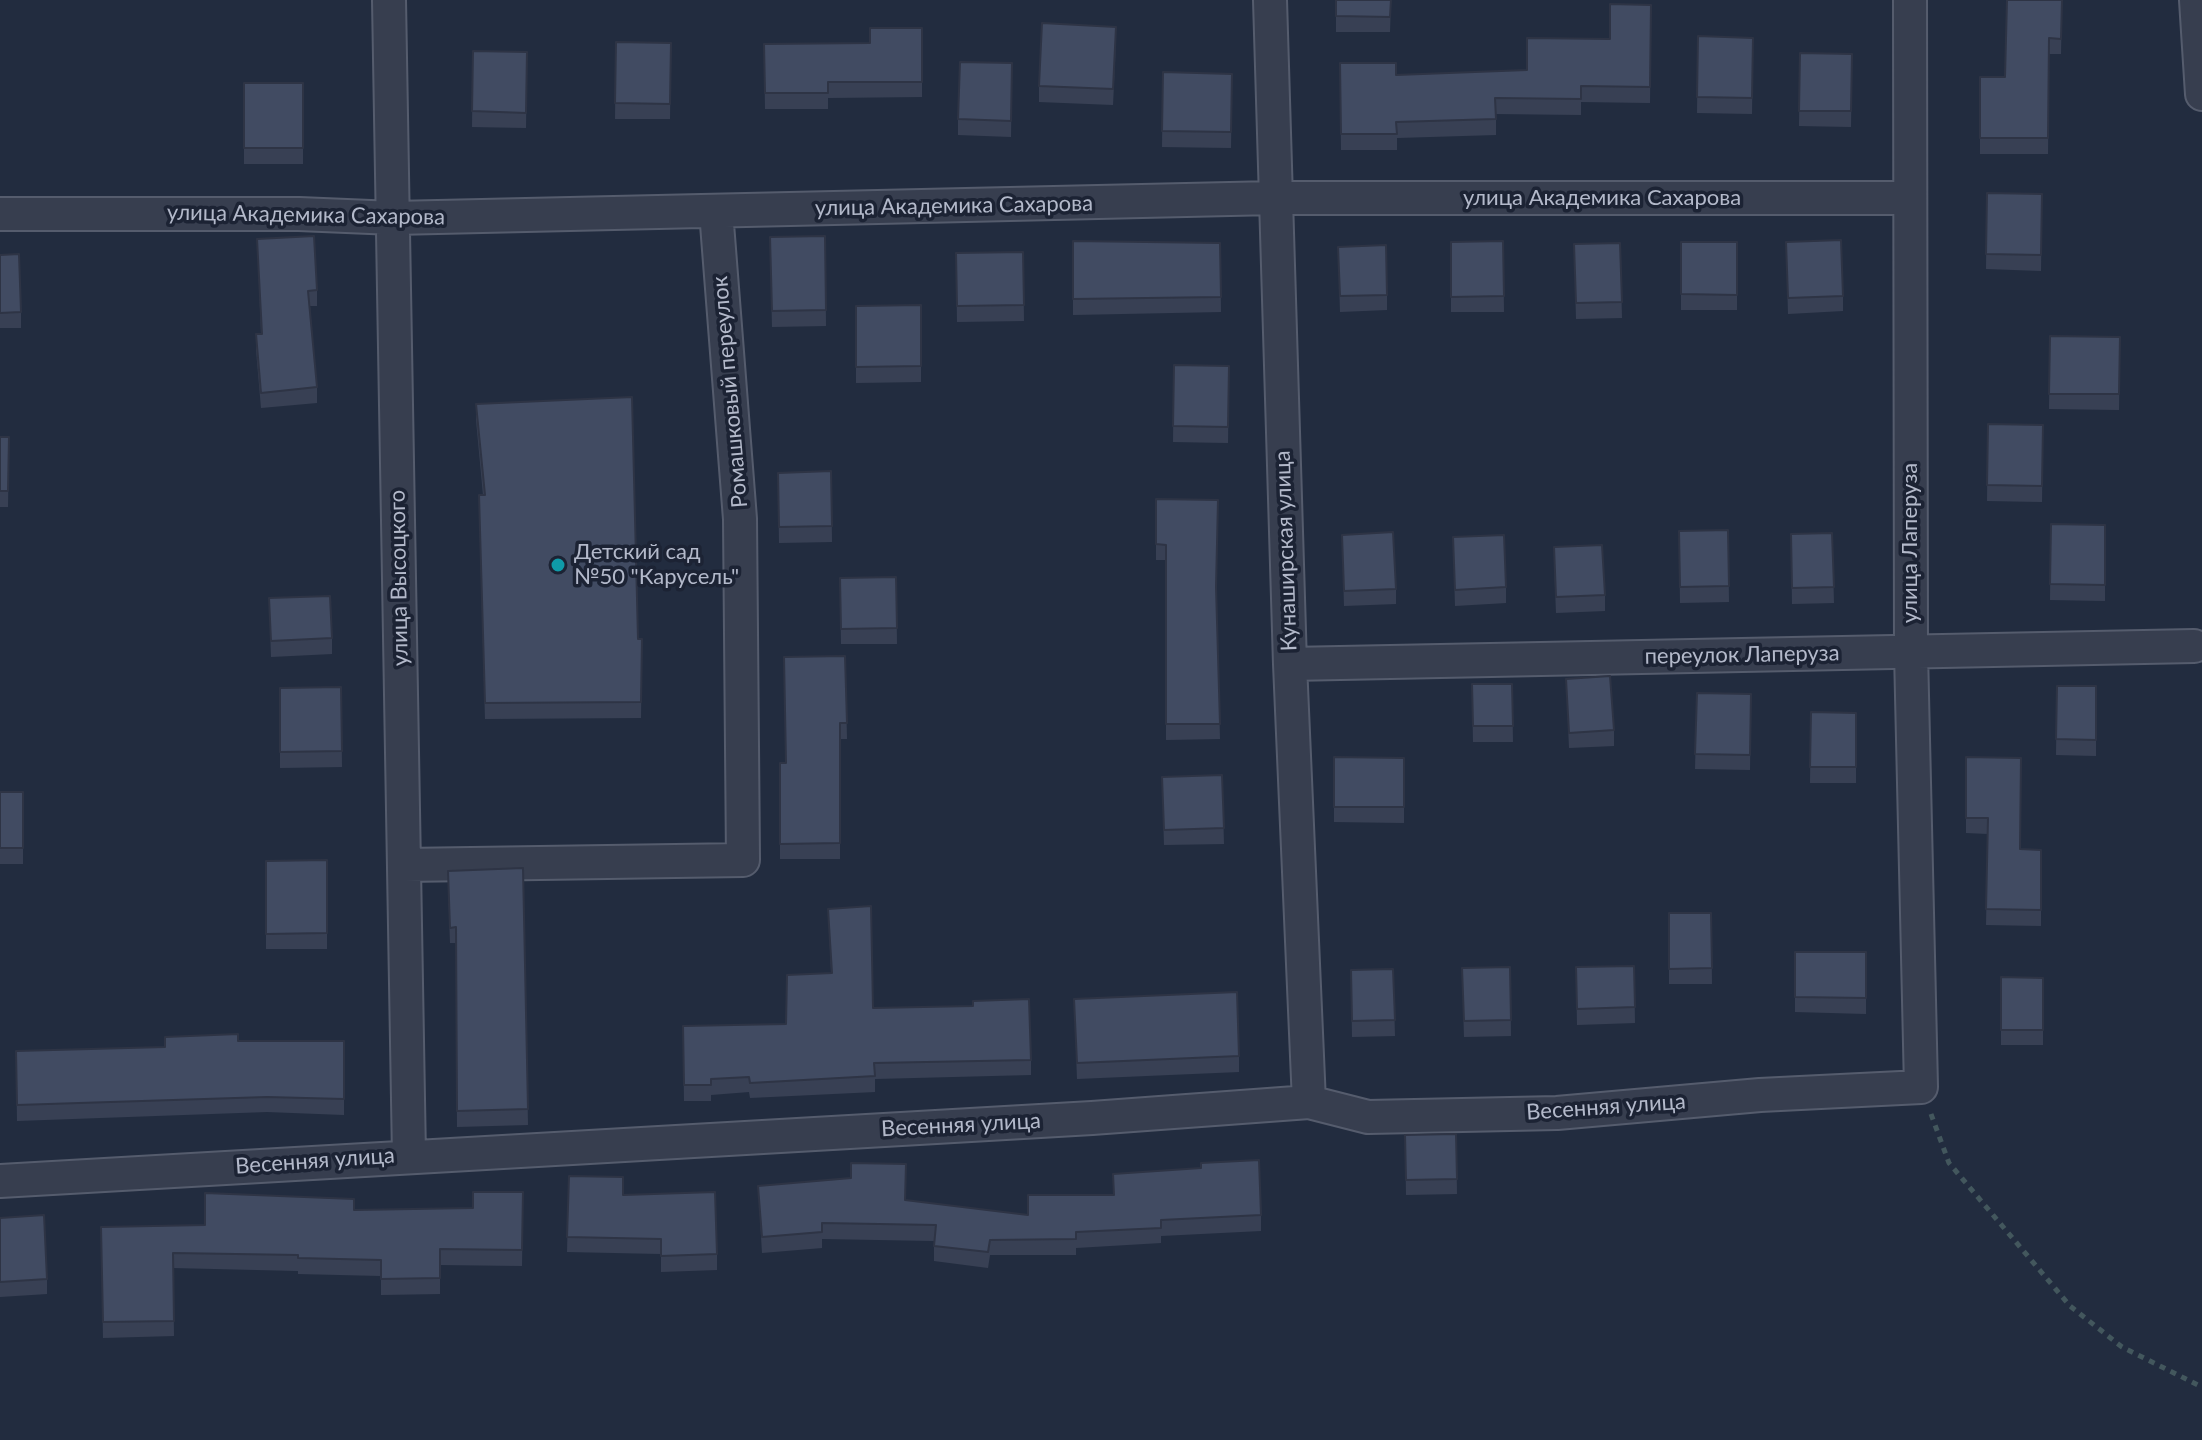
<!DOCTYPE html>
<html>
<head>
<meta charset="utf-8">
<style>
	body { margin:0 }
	canvas { display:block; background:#222c3f }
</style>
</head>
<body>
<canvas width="2202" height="1440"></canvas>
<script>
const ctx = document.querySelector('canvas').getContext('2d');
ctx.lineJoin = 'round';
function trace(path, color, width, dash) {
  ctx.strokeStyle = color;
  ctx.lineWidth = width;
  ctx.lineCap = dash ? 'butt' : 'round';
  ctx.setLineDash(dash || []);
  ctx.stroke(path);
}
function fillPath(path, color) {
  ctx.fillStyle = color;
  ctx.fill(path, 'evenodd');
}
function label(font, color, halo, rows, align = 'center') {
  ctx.font = font + ' Lato,sans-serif';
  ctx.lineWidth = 7;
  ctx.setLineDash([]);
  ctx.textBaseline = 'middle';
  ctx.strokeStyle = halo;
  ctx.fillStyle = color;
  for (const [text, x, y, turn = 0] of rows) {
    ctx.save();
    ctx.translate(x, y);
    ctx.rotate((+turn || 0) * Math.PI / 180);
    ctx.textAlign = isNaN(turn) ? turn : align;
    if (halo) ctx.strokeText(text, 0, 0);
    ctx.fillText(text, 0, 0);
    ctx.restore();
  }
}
const minor = new Path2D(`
	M 389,0 L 409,1156
	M 1270,0 L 1290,664 L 1309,1102
	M 2196,0 L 2202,94
	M 0,214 L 299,214 L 394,218 L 1274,198 L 1908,198
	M 1290,664 L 2194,646
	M 404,865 L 743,860 L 740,519 L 716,211
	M 0,1181 L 1092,1118 L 1309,1102 L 1368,1117 L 1557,1113 L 1760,1095 L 1921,1087 L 1911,652 L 1910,0`);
trace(minor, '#555c6d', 36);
trace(new Path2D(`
	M 1931,1114 L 1949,1163 L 2070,1306 L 2122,1347 L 2202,1387`), '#43575d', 5, [6, 6]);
trace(minor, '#373e4f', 32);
fillPath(new Path2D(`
	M 1336,0 L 1391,0 L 1390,32 L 1336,32 Z
	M 2062,0 L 2061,54 L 2049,54 L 2048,154 L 1980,154 L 1980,77 L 2005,77 Z
	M 1651,5 L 1650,103 L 1581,102 L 1581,115 L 1496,114 L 1496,135 L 1397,138 L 1397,150 L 1341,150 L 1340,63 L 1396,75 L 1527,70 L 1610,39 Z
	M 922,28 L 922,97 L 828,98 L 828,109 L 765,109 L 764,44 L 870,43 Z
	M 1698,36 L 1753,38 L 1752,114 L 1697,113 Z
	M 616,42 L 671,43 L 670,119 L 615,119 Z
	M 1116,42 L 1113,105 L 1039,102 L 1039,86 Z
	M 473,51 L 527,52 L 526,128 L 472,127 Z
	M 1800,53 L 1852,54 L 1851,127 L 1799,126 Z
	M 1012,63 L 1011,137 L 958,135 L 958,119 Z
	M 1163,72 L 1232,74 L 1231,148 L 1162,147 Z
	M 244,83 L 303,83 L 303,164 L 244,164 Z
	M 1987,193 L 2042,194 L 2041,271 L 1986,269 Z
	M 825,236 L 826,326 L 772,327 L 770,237 Z
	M 257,239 L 317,290 L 317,306 L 310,306 L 317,387 L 317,403 L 261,408 L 256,350 L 256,334 L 261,334 Z
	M 1073,241 L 1220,243 L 1221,312 L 1073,315 Z
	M 1503,241 L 1504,312 L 1451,312 L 1451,242 Z
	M 1681,242 L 1737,242 L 1737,310 L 1681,310 Z
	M 1786,242 L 1843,296 L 1843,311 L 1788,314 Z
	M 1620,243 L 1622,318 L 1576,319 L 1574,244 Z
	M 1338,247 L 1387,295 L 1387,310 L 1340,312 Z
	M 1023,252 L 1024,321 L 957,322 L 956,253 Z
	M 0,255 L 21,312 L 21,328 L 0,328 Z
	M 921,305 L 921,382 L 856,383 L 856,306 Z
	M 2050,336 L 2120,337 L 2119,410 L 2049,409 Z
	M 1174,365 L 1229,366 L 1228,443 L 1173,442 Z
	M 476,404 L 638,639 L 642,639 L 641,718 L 485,719 L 479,510 L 483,495 L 476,420 Z
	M 1988,424 L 2043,425 L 2042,502 L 1987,501 Z
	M 0,437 L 9,437 L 8,507 L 0,507 Z
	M 831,471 L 832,542 L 779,543 L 778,473 Z
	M 1156,499 L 1216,594 L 1220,739 L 1166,740 L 1166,560 L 1156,560 Z
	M 2051,524 L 2105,525 L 2105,601 L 2050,600 Z
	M 1728,530 L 1729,602 L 1680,603 L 1679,531 Z
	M 1832,533 L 1834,603 L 1792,604 L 1791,534 Z
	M 1342,535 L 1396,589 L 1396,604 L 1344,606 Z
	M 1453,537 L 1506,587 L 1506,603 L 1455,606 Z
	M 1554,563 L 1605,595 L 1605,611 L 1556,613 Z
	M 896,577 L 897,644 L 841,644 L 840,578 Z
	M 269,598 L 332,638 L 332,654 L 271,657 Z
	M 845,656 L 847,739 L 840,739 L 840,859 L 780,859 L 780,763 L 786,763 Z
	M 1566,679 L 1614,730 L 1614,746 L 1569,748 Z
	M 1472,684 L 1512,684 L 1513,742 L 1473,742 Z
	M 2057,686 L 2096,686 L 2096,756 L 2056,755 Z
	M 341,687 L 342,767 L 280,768 L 280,688 Z
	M 1697,693 L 1751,694 L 1750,770 L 1695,769 Z
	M 1811,712 L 1856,713 L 1856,783 L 1810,783 Z
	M 1334,757 L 1404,758 L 1404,823 L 1334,822 Z
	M 1966,757 L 2020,849 L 2041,850 L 2041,926 L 1986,925 L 1988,834 L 1966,833 Z
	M 1222,775 L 1224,844 L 1164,845 L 1162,777 Z
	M 0,792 L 23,792 L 23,864 L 0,864 Z
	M 327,860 L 327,949 L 266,949 L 266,861 Z
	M 523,868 L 528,1125 L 457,1127 L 456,943 L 450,943 L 448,887 Z
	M 828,909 L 873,1008 L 1031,1060 L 1031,1075 L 875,1079 L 875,1092 L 750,1098 L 749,1092 L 711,1095 L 711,1101 L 684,1101 L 683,1026 L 786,1024 L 831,973 Z
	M 1669,913 L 1711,913 L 1712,984 L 1669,984 Z
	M 1795,952 L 1866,952 L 1866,1014 L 1795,1012 Z
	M 1634,966 L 1635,1023 L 1577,1025 L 1576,967 Z
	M 1510,967 L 1511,1036 L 1464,1037 L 1462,968 Z
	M 1393,969 L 1395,1036 L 1352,1037 L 1351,970 Z
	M 2001,977 L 2043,978 L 2043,1045 L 2001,1045 Z
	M 1074,999 L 1239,1056 L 1239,1072 L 1077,1079 Z
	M 238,1041 L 344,1041 L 344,1115 L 267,1112 L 17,1121 L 16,1051 L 165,1047 Z
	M 1456,1134 L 1457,1194 L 1406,1195 L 1405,1135 Z
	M 1113,1174 L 1261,1215 L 1261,1231 L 1161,1236 L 1161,1243 L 1076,1248 L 1076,1255 L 990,1255 L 988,1268 L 934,1261 L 934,1241 L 822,1239 L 822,1248 L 762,1253 L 758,1186 L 1028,1215 L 1113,1195 Z
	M 569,1176 L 623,1195 L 717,1254 L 717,1270 L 661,1272 L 661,1254 L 567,1252 Z
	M 523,1192 L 522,1266 L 440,1265 L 440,1294 L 381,1295 L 381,1276 L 298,1274 L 298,1271 L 173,1268 L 174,1336 L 103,1338 L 101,1227 L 205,1225 L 354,1210 L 473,1208 Z
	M 0,1218 L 47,1279 L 47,1294 L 0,1297 Z`), '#384054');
const building = new Path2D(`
	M 1336,0 L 1391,0 L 1390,17 L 1336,16 Z
	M 2007,0 L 2062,0 L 2061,39 L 2049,38 L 2048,138 L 1980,138 L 1980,77 L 2005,77 Z
	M 1610,4 L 1651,5 L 1650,87 L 1581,86 L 1581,99 L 1495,98 L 1496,119 L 1396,122 L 1397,134 L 1341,134 L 1340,63 L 1396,63 L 1396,75 L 1527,70 L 1527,38 L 1610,39 Z
	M 1042,23 L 1116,27 L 1113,89 L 1039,86 Z
	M 870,28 L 922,28 L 922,82 L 828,82 L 828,93 L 765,93 L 764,44 L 870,43 Z
	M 1698,36 L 1753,38 L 1752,98 L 1697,97 Z
	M 616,42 L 671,43 L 670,104 L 615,103 Z
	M 473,51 L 527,52 L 526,113 L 472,111 Z
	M 1800,53 L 1852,54 L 1851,111 L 1799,111 Z
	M 960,62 L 1012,63 L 1011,121 L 958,119 Z
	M 1163,72 L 1232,74 L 1231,132 L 1162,131 Z
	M 244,83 L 303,83 L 303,148 L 244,148 Z
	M 1987,193 L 2042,194 L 2041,255 L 1986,254 Z
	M 314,236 L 317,290 L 308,291 L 317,387 L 261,393 L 256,334 L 262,334 L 257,239 Z
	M 825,236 L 826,310 L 772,311 L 770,237 Z
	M 1841,240 L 1843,296 L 1788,298 L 1786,242 Z
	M 1073,241 L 1220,243 L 1221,297 L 1073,299 Z
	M 1503,241 L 1504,296 L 1451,297 L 1451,242 Z
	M 1681,242 L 1737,242 L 1737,295 L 1681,294 Z
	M 1620,243 L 1622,302 L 1576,303 L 1574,244 Z
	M 1386,245 L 1387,295 L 1340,296 L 1338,247 Z
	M 1023,252 L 1024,305 L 957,306 L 956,253 Z
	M 19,254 L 21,312 L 0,313 L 0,255 Z
	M 921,305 L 921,366 L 856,367 L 856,306 Z
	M 2050,336 L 2120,337 L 2119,394 L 2049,394 Z
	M 1174,365 L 1229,366 L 1228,427 L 1173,426 Z
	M 632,397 L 638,639 L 642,639 L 641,702 L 485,703 L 479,495 L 485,495 L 476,404 Z
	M 1988,424 L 2043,425 L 2042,486 L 1987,485 Z
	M 0,437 L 9,437 L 8,491 L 0,491 Z
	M 831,471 L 832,526 L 779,527 L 778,473 Z
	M 1156,499 L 1218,500 L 1216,587 L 1220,724 L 1166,724 L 1166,545 L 1156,544 Z
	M 2051,524 L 2105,525 L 2105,585 L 2050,584 Z
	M 1728,530 L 1729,586 L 1680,587 L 1679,531 Z
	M 1393,532 L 1396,589 L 1344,591 L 1342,535 Z
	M 1832,533 L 1834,587 L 1792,588 L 1791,534 Z
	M 1504,535 L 1506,587 L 1455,590 L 1453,537 Z
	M 1602,545 L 1605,595 L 1556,597 L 1554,547 Z
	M 896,577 L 897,628 L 841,629 L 840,578 Z
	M 330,596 L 332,638 L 271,641 L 269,598 Z
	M 845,656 L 847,723 L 840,723 L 840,843 L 780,844 L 780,763 L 786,763 L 784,657 Z
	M 1610,676 L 1614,730 L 1569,733 L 1566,679 Z
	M 1472,684 L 1512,684 L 1513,726 L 1473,726 Z
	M 2057,686 L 2096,686 L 2096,740 L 2056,739 Z
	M 341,687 L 342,751 L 280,752 L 280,688 Z
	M 1697,693 L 1751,694 L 1750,755 L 1695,754 Z
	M 1811,712 L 1856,713 L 1856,767 L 1810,767 Z
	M 1334,757 L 1404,758 L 1404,807 L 1334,807 Z
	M 1966,757 L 2021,758 L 2020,849 L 2041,850 L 2041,910 L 1986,909 L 1988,818 L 1966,818 Z
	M 1222,775 L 1224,828 L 1164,830 L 1162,777 Z
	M 0,792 L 23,792 L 23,848 L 0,848 Z
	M 327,860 L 327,933 L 266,934 L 266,861 Z
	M 523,868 L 528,1109 L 457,1111 L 456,927 L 450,928 L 448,871 Z
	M 871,906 L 873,1008 L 973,1006 L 973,1001 L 1029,999 L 1031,1060 L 874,1063 L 875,1076 L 750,1083 L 749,1077 L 711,1079 L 711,1085 L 684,1085 L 683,1026 L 786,1024 L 787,975 L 832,973 L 828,909 Z
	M 1669,913 L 1711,913 L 1712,968 L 1669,969 Z
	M 1795,952 L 1866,952 L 1866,998 L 1795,997 Z
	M 1634,966 L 1635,1007 L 1577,1009 L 1576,967 Z
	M 1510,967 L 1511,1020 L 1464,1021 L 1462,968 Z
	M 1393,969 L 1395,1020 L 1352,1021 L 1351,970 Z
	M 2001,977 L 2043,978 L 2043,1030 L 2001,1030 Z
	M 1237,992 L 1239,1056 L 1077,1063 L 1074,999 Z
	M 238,1034 L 238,1041 L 344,1041 L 344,1099 L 267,1097 L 17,1105 L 16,1051 L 165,1047 L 165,1037 Z
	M 1456,1134 L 1457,1179 L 1406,1180 L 1405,1135 Z
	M 1259,1160 L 1261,1215 L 1161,1220 L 1161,1228 L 1076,1232 L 1076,1239 L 990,1240 L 988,1252 L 934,1246 L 936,1225 L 822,1223 L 822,1232 L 762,1237 L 758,1186 L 851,1178 L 851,1163 L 906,1164 L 905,1200 L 1028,1215 L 1028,1195 L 1114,1195 L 1113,1174 L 1201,1168 L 1201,1163 Z
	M 569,1176 L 623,1177 L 623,1195 L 715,1192 L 717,1254 L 661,1256 L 661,1239 L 567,1237 Z
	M 473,1192 L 523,1192 L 522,1250 L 440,1249 L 440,1278 L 381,1279 L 381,1260 L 298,1258 L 298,1255 L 173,1253 L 174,1321 L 103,1322 L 101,1227 L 205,1225 L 205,1193 L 354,1199 L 354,1210 L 473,1208 Z
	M 44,1215 L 47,1279 L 0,1282 L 0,1218 Z`);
fillPath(building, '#414b62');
trace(building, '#2e3445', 2);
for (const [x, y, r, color] of [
	[558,565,8,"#0f9aa8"]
]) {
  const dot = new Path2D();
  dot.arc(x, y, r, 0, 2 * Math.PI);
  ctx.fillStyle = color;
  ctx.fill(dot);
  trace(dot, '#1c2334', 3);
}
label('22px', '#b3b9ca', '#1c2334', [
	["улица Академика Сахарова",1602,198],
	["улица Академика Сахарова",954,206,-1],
	["улица Академика Сахарова",306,215,1],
	["Ромашковый переулок",730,392,-95],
	["улица Лаперуза",1910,543,-90],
	["Кунаширская улица",1286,551,-92],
	["улица Высоцкого",399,578,-91],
	["переулок Лаперуза",1742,655,-1],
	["Весенняя улица",1606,1107,-4],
	["Весенняя улица",961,1125,-3],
	["Весенняя улица",315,1161,-4]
]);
label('22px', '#b3b9ca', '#1c2334', [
	["Детский сад",574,552],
	["№50 \"Карусель\"",574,577]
], 'left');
</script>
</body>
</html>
